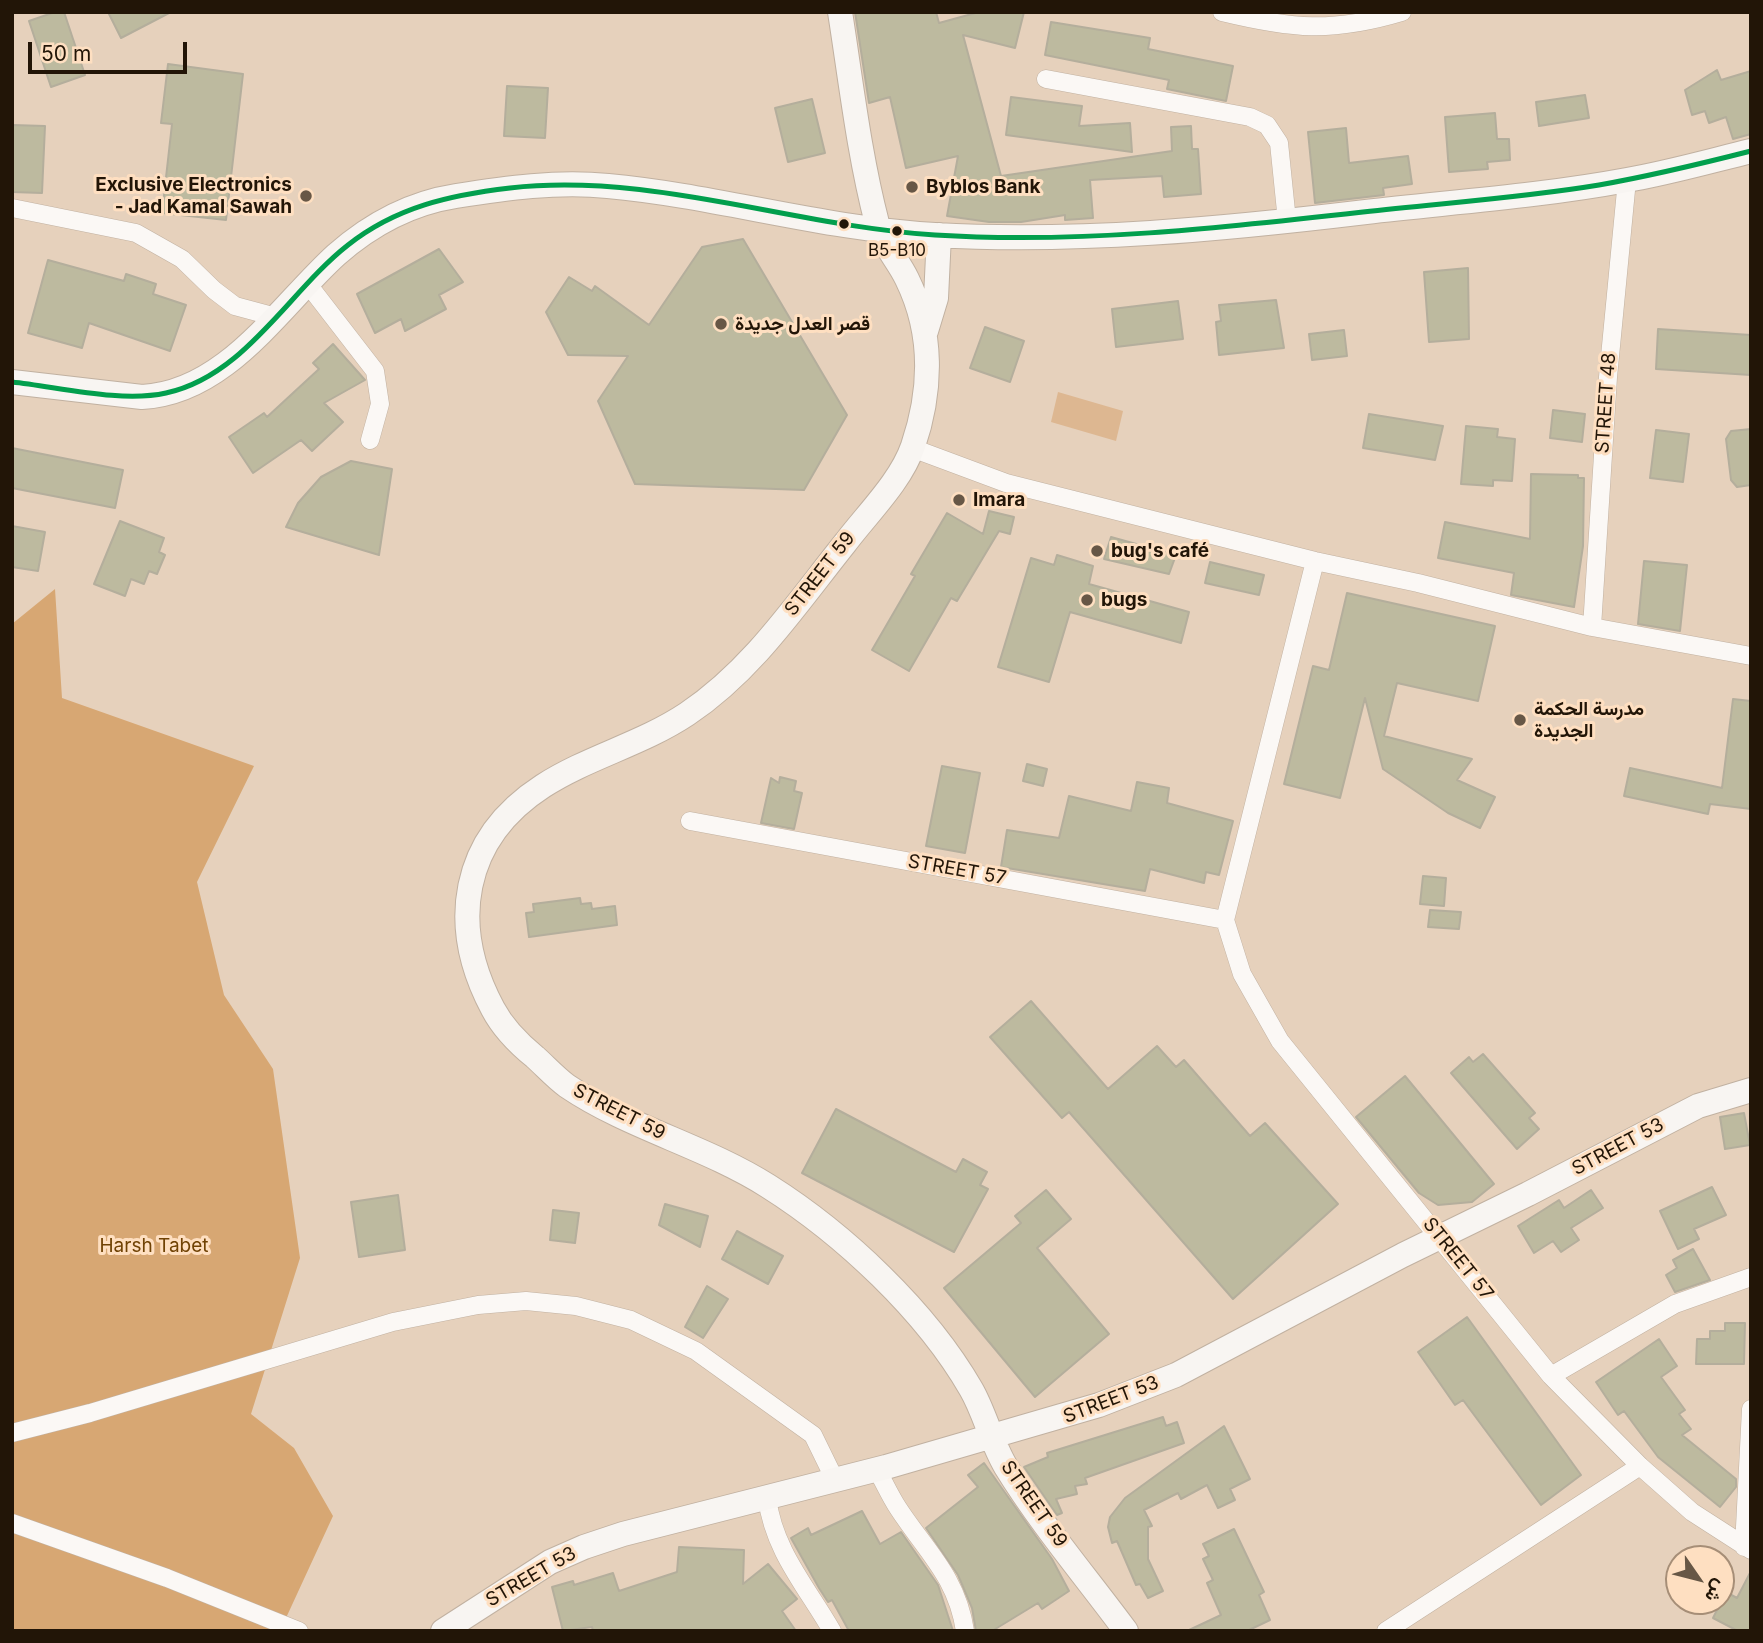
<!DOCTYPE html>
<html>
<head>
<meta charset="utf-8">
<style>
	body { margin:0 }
	#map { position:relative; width:1763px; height:1643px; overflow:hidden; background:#e6d1bc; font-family:Inter,Vazirmatn,sans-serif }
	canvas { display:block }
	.frame { position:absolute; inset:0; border:14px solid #221507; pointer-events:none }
	.north { position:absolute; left:1665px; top:1545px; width:70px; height:70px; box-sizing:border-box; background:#fedfc1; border:2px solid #a68e77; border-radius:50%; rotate:125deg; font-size:19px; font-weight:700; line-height:28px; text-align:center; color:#221507 }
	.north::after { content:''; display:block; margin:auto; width:24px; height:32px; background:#675746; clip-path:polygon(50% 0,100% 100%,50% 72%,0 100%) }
	.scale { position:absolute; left:28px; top:42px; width:159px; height:32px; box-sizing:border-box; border:4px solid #221507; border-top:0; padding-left:9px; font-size:21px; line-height:24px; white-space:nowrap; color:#221507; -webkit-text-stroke:5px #fedfc1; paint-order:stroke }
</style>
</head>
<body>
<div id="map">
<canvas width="1763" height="1643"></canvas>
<div class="frame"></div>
<div class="north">ش</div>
<div class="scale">50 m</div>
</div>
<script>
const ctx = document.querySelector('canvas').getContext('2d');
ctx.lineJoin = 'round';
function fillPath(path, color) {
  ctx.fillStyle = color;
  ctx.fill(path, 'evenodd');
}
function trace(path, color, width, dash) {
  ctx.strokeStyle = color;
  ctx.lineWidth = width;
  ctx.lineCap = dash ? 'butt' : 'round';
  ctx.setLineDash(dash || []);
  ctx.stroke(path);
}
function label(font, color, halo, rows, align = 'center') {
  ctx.font = font + ' Inter,Vazirmatn,sans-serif';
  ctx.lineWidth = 6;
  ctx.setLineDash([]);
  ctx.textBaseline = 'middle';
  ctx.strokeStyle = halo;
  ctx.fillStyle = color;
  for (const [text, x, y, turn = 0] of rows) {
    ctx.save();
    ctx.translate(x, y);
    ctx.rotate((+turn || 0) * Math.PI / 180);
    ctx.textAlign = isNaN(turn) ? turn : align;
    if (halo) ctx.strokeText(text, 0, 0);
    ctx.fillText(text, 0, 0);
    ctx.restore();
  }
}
fillPath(new Path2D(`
	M 1058,392 L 1123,411 L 1116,441 L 1051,422 Z`), '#ddb791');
fillPath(new Path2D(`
	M 55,589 L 62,698 L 254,766 L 197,882 L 224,995 L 273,1069 L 300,1258 L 251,1414 L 294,1448 L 333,1516 L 280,1631 L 12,1631 L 12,624 Z`), '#d7a773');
const building = new Path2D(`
	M 55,12 L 64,12 L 85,75 L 51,87 L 29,21 Z
	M 108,12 L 171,12 L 121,38 Z
	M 855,12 L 936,12 L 939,23 L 979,12 L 1024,12 L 1015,48 L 963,35 L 1001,176 L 1172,151 L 1171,127 L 1191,126 L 1192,149 L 1198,149 L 1201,194 L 1164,197 L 1162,176 L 1090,180 L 1093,218 L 1065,220 L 1065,215 L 1021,222 L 989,222 L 947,216 L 958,156 L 906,168 L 890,97 L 869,103 Z
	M 1051,22 L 1150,38 L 1148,49 L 1233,66 L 1226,101 L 1167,89 L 1169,80 L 1045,55 Z
	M 168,64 L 243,74 L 226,220 L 162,213 L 172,124 L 161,123 Z
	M 1717,70 L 1721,80 L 1751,71 L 1751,134 L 1733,139 L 1726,117 L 1709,123 L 1705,111 L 1692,115 L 1685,90 Z
	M 507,86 L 548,88 L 545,138 L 504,136 Z
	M 1585,95 L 1589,118 L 1539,126 L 1536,102 Z
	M 1011,97 L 1082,106 L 1079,126 L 1130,123 L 1132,152 L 1006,135 Z
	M 812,99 L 825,153 L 788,162 L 775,108 Z
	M 1495,113 L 1497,139 L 1509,139 L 1510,160 L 1487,162 L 1488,169 L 1449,172 L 1445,117 Z
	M 12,125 L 45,126 L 42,193 L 12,192 Z
	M 1346,128 L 1349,163 L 1408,156 L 1412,184 L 1383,188 L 1384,195 L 1315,203 L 1308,132 Z
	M 743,239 L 847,415 L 804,490 L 635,484 L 598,401 L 628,356 L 568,355 L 546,312 L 569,277 L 592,291 L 595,286 L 649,325 L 702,247 Z
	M 439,249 L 463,282 L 439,295 L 446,309 L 405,331 L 401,319 L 375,333 L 357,294 Z
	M 48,260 L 124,281 L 126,274 L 156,284 L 153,294 L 186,305 L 170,351 L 89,323 L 82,348 L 28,333 Z
	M 1468,268 L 1469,339 L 1429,342 L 1424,272 Z
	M 1276,300 L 1284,348 L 1219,355 L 1216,322 L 1221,321 L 1219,305 Z
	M 1178,301 L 1183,339 L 1116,347 L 1112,309 Z
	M 985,327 L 1024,341 L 1010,382 L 970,368 Z
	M 1658,329 L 1751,335 L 1751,375 L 1656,369 Z
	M 1344,330 L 1347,356 L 1312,360 L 1309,334 Z
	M 333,344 L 365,380 L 324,403 L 343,422 L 312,451 L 301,440 L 253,473 L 229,437 L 264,413 L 267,417 L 319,369 L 313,363 Z
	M 1553,410 L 1585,414 L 1582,442 L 1550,438 Z
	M 1369,414 L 1443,426 L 1435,460 L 1363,448 Z
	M 1466,426 L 1498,429 L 1497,437 L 1515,439 L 1512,481 L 1493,480 L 1493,486 L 1461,484 Z
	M 1751,429 L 1751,485 L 1737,487 L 1731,480 L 1726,439 L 1731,431 Z
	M 1656,430 L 1689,434 L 1683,482 L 1650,478 Z
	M 12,448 L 123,470 L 115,508 L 12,488 Z
	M 351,461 L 392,469 L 379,555 L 286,527 L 298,503 L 321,477 Z
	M 1531,474 L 1578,475 L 1578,478 L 1584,478 L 1583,546 L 1574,607 L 1511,595 L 1514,573 L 1438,558 L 1445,522 L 1530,539 Z
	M 989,511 L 1014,517 L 1010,534 L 999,531 L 957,601 L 951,598 L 909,671 L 872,650 L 915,576 L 911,574 L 947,513 L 983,534 Z
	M 120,521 L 164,538 L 159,552 L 165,555 L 157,574 L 149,571 L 144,584 L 131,579 L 125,596 L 94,584 Z
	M 12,526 L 45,532 L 38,571 L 12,567 Z
	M 1111,537 L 1176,555 L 1169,574 L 1104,559 Z
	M 1057,555 L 1093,566 L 1089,584 L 1189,612 L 1181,643 L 1070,612 L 1049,682 L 998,667 L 1031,558 L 1054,565 Z
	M 1644,561 L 1687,565 L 1680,631 L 1638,624 Z
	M 1210,562 L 1264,575 L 1259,595 L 1205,583 Z
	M 1347,593 L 1495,626 L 1478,701 L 1397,683 L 1384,736 L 1472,759 L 1457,780 L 1495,797 L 1480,828 L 1448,813 L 1383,769 L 1365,698 L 1340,798 L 1284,784 L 1313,666 L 1329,670 Z
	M 1733,699 L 1751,701 L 1751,809 L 1710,804 L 1708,814 L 1624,796 L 1630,768 L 1722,788 Z
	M 1027,764 L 1047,769 L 1043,786 L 1023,781 Z
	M 942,766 L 980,773 L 965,853 L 926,846 Z
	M 780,777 L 796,781 L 794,791 L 802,793 L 794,829 L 761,823 L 771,778 L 779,783 Z
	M 1137,782 L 1169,788 L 1167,803 L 1233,821 L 1219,875 L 1206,872 L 1204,883 L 1150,869 L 1145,891 L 1001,867 L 1007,830 L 1059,838 L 1069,796 L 1131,811 Z
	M 1423,876 L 1446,878 L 1444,906 L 1420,904 Z
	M 580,898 L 581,904 L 591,903 L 592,909 L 615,906 L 617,925 L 529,937 L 526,913 L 534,912 L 533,904 Z
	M 1430,910 L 1461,912 L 1459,929 L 1428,927 Z
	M 1031,1001 L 1108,1089 L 1157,1046 L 1176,1067 L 1184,1060 L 1250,1136 L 1265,1123 L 1338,1204 L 1233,1299 L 1069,1112 L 1062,1118 L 990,1037 Z
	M 1483,1054 L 1535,1113 L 1529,1118 L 1539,1129 L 1517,1149 L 1451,1073 L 1469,1057 L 1473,1062 Z
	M 1405,1076 L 1494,1184 L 1472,1202 L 1438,1205 L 1419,1193 L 1356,1117 Z
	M 836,1109 L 956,1172 L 963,1159 L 987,1172 L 980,1185 L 988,1189 L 954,1252 L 802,1173 Z
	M 1744,1113 L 1750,1145 L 1725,1149 L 1720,1117 Z
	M 1712,1187 L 1726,1215 L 1694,1229 L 1699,1239 L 1678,1249 L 1660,1211 Z
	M 1046,1190 L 1071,1219 L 1037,1248 L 1109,1334 L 1035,1397 L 944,1288 L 1021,1223 L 1015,1216 Z
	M 1591,1190 L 1603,1208 L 1571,1228 L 1579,1240 L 1561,1252 L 1553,1241 L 1534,1253 L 1518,1226 L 1559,1200 L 1564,1208 Z
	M 398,1195 L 405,1250 L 359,1257 L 351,1202 Z
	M 665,1204 L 708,1216 L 700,1247 L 659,1225 Z
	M 553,1210 L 579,1213 L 575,1243 L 550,1240 Z
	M 737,1231 L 783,1256 L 768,1284 L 722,1259 Z
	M 1693,1249 L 1710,1280 L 1675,1292 L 1666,1275 L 1677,1268 L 1673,1260 Z
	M 707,1286 L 728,1299 L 703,1338 L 685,1327 Z
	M 1467,1317 L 1581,1475 L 1541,1505 L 1463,1400 L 1455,1405 L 1418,1352 Z
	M 1725,1323 L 1745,1323 L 1744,1364 L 1696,1364 L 1697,1339 L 1710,1339 L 1710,1331 L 1725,1331 Z
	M 1659,1339 L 1677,1366 L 1661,1377 L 1685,1410 L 1679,1414 L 1691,1429 L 1682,1435 L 1736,1479 L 1736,1487 L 1720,1507 L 1658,1457 L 1624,1411 L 1618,1415 L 1596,1382 Z
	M 1163,1417 L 1166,1426 L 1177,1422 L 1184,1443 L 1085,1478 L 1087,1484 L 1075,1486 L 1077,1494 L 1056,1499 L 1062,1513 L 1057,1515 L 1024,1467 L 1048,1457 L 1047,1453 Z
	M 1224,1426 L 1250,1479 L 1230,1489 L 1235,1500 L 1218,1508 L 1207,1485 L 1181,1499 L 1178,1493 L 1144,1510 L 1152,1526 L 1148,1527 L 1148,1559 L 1163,1591 L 1148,1598 L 1140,1584 L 1136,1585 L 1117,1541 L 1112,1543 L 1108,1527 L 1110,1517 L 1125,1498 Z
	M 984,1463 L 1052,1559 L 1069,1591 L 1042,1609 L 1038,1603 L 992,1631 L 976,1631 L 972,1608 L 958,1575 L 926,1528 L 978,1487 L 968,1475 Z
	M 862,1511 L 880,1544 L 901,1532 L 938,1585 L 953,1631 L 849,1631 L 832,1600 L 828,1602 L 819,1588 L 791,1538 L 808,1528 L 811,1535 Z
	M 1234,1529 L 1264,1592 L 1259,1595 L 1270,1620 L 1247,1631 L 1187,1631 L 1221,1615 L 1207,1583 L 1213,1580 L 1203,1559 L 1209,1556 L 1203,1544 Z
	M 679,1547 L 744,1550 L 743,1584 L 768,1564 L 797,1599 L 782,1611 L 796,1631 L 593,1631 L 592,1627 L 563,1631 L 552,1587 L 573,1581 L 574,1585 L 613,1573 L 619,1591 L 677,1572 Z
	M 1751,1571 L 1751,1631 L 1738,1631 L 1713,1618 L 1726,1592 L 1737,1598 Z`);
fillPath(building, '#bdba9f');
trace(building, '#b4ae9c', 2);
const street = new Path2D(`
	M 1222,12 C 1292,29 1332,33 1402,12
	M 1046,79 L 1250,117 L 1267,125 L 1279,143 L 1287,221
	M 12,208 L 136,233 L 182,259 L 214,290 L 235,306 L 276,317
	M 307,283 L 375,371 L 380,404 L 370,440
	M 912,448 L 1006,483 L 1315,561 L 1418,583 L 1592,627 L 1751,656
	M 1315,561 L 1225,920 L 1242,974 L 1280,1041 L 1551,1376 L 1640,1466 L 1692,1512 L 1751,1550
	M 1592,627 L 1608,377 L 1627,180
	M 690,821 L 1225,920
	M 1551,1376 L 1675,1304 L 1751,1277
	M 12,1433 L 90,1413 L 393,1322 L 478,1305 L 526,1301 L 576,1306 L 631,1320 L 696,1351 L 813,1435 L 835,1480
	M 877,1470 C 884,1482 890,1496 898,1508 C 926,1551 957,1577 965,1631
	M 767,1498 C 774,1551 806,1586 832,1631
	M 12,1523 L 167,1578 L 299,1631
	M 1744,1547 L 1751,1409
	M 1386,1631 L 1640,1466`);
const secondary = new Path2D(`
	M 840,12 C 851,82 859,154 877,223 C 882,244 898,260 907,279 C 933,332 932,390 913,446 C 901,481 868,513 846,542 C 797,603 753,670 687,714 C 642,744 588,757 543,786 C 461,839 448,925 493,1009 C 503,1028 519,1044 535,1057 C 546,1067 556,1078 567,1086 C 629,1128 705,1146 768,1186 C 844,1234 926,1311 971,1389 C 985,1413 991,1442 1006,1467 C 1041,1524 1086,1577 1126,1631
	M 926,331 L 936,298 L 939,235
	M 12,382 L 142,397 C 226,393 279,307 336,255 C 370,225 411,203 456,196 C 506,188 557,181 608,186 C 717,196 824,229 935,235 C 1078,243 1224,229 1366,212 C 1453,202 1541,196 1627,180 C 1668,173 1710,161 1751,151
	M 443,1631 L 550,1562 L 584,1547 L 623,1534 L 886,1467 L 1099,1405 L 1176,1375 L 1403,1255 L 1528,1194 L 1698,1106 L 1751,1090`);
trace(street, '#c1b1a1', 19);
trace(secondary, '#c1b1a1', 26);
trace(street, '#fbf8f5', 18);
trace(secondary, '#f8f5f2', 24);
trace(new Path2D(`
	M 12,382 C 59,387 121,403 166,393 C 245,376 289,291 348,245 C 396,207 450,195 510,188 C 653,172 792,226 935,235 C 1078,244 1221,228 1363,212 C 1442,203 1521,198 1599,185 C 1650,176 1700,164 1751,151`), '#029f4d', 5);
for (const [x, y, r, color] of [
	[912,187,7,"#675746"],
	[306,196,7,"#675746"],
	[844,224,6,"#221507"],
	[897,231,6,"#221507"],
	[721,324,7,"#675746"],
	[959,500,7,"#675746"],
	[1097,551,7,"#675746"],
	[1087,600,7,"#675746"],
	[1520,720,7,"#675746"]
]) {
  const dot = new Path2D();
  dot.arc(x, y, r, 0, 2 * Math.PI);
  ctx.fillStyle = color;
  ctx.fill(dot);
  trace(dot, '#fedfc1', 2.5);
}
label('17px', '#221507', '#fedfc1', [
	["B5-B10",897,251]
]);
label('bold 19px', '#221507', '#fedfc1', [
	["Exclusive Electronics",292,185,"right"],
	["- Jad Kamal Sawah",292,207,"right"],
	["Byblos Bank",926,187],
	["قصر العدل جديدة",735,324],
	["Imara",973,500],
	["bug's café",1111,551],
	["bugs",1101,600],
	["مدرسة الحكمة",1534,709],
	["الجديدة",1534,731]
], 'left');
label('19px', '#221507', '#fedfc1', [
	["STREET 48",1606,403,-86],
	["STREET 59",820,574,-52],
	["STREET 57",957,870,10],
	["STREET 59",619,1112,27],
	["STREET 53",1618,1147,-28],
	["STREET 57",1458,1259,51],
	["STREET 53",1111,1400,-21],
	["STREET 59",1034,1504,55],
	["STREET 53",531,1577,-30]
]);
label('19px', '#704204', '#fedfc1', [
	["Harsh Tabet",154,1246]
]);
</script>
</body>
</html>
